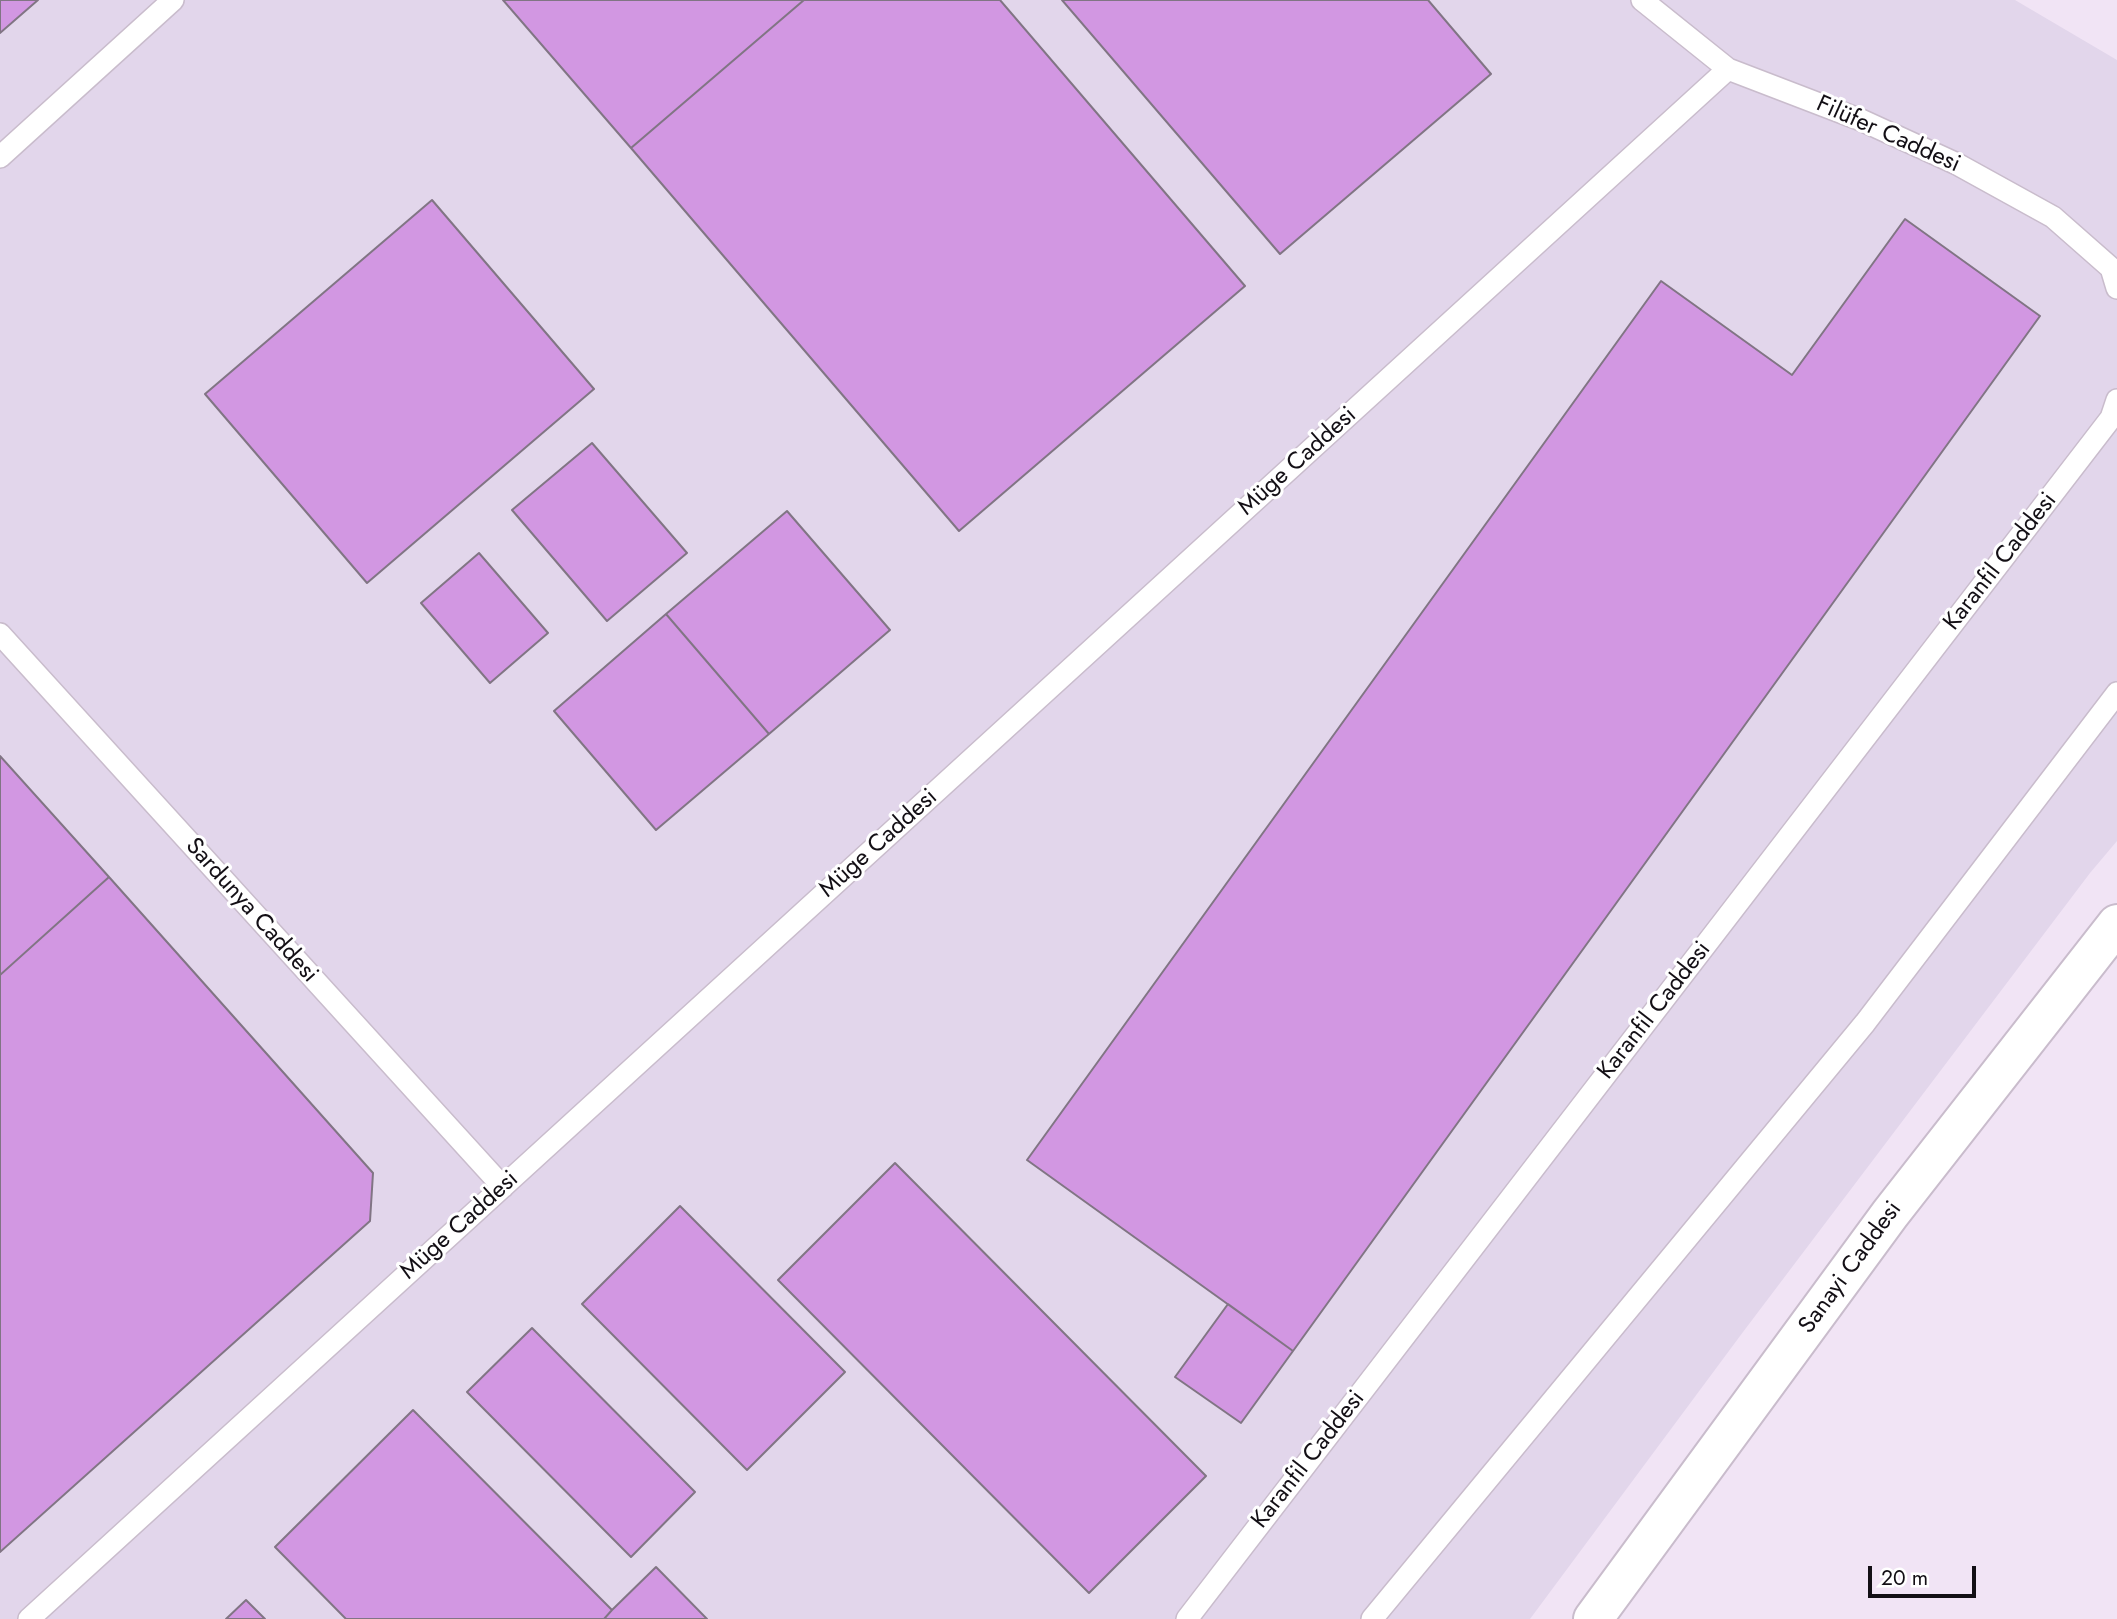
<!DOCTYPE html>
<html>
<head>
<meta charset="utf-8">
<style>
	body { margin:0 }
	#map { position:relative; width:2117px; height:1619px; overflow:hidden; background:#f1e4f5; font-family:Jost,sans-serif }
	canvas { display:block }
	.scale { position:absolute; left:1868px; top:1566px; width:108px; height:32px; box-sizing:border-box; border:4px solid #130f15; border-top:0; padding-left:9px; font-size:21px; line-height:24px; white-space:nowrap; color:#130f15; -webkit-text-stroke:5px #fff; paint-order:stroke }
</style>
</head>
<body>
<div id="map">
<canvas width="2117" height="1619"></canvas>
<div class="scale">20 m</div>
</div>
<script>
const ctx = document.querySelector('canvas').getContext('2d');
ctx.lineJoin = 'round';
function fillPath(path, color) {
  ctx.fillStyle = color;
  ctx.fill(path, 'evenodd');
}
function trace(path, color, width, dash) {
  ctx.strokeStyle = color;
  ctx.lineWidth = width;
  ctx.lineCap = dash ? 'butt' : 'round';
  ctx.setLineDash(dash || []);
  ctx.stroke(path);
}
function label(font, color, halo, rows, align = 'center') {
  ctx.font = font + ' Jost,sans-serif';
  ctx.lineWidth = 6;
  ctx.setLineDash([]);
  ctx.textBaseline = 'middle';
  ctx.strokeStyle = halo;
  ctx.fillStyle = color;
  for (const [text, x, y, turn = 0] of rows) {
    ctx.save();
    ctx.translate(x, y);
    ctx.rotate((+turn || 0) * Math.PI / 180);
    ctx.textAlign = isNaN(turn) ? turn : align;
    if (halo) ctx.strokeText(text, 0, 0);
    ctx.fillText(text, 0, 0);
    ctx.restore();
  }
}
fillPath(new Path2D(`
	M 0,0 L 2015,0 L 2117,60 L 2117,841 L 2090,873 L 1743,1332 L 1530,1619 L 0,1619 Z`), '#e2d6eb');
const building = new Path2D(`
	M 0,0 L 38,0 L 0,33 Z
	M 503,0 L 804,0 L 631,148 Z
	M 804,0 L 1000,0 L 1245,286 L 959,531 L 631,148 Z
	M 1062,0 L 1428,0 L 1491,74 L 1280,254 Z
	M 432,200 L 594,389 L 367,583 L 205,394 Z
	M 1905,219 L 2040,316 L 1293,1351 L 1027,1160 L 1661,281 L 1792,375 Z
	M 592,443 L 687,553 L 607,621 L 512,510 Z
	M 787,511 L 890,630 L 769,734 L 666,614 Z
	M 479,553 L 548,633 L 490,683 L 421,603 Z
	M 666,614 L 769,734 L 656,830 L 554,711 Z
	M 0,756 L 109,877 L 0,975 Z
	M 109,877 L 373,1173 L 370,1221 L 0,1552 L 0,975 Z
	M 895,1163 L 1206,1476 L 1089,1593 L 778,1280 Z
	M 680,1206 L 845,1372 L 747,1470 L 582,1304 Z
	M 1228,1304 L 1293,1351 L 1241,1423 L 1175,1377 Z
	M 532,1328 L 695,1492 L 631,1557 L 467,1392 Z
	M 413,1410 L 612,1610 L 604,1619 L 346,1619 L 275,1547 Z
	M 656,1567 L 707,1619 L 604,1619 L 612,1610 Z
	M 246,1600 L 265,1619 L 226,1619 Z`);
fillPath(building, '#d297e2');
trace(building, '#817584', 2);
const lane = new Path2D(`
	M 1642,0 L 1728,69 L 1861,120 L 1957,164 L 2053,217 L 2111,268 L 2117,288
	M 0,157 L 173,0
	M 0,634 L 503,1187
	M 29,1619 L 1728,69
	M 1187,1619 L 2111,418 L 2117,400
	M 1372,1619 L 1865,1023 L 2117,693`);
const primary = new Path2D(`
	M 1593,1619 L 1890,1214 L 2117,924`);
trace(lane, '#c9bccc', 24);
trace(primary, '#c9bccc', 42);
trace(lane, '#fff', 21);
trace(primary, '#fff', 38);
label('24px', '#130f15', '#fff', [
	["Filüfer Caddesi",1888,135,24],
	["Müge Caddesi",1298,462,-42],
	["Karanfil Caddesi",2001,562,-52],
	["Müge Caddesi",879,844,-42],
	["Sardunya Caddesi",251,911,48],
	["Karanfil Caddesi",1655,1011,-52],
	["Müge Caddesi",460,1226,-42],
	["Sanayi Caddesi",1851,1268,-54],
	["Karanfil Caddesi",1309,1460,-52]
]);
</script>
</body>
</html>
